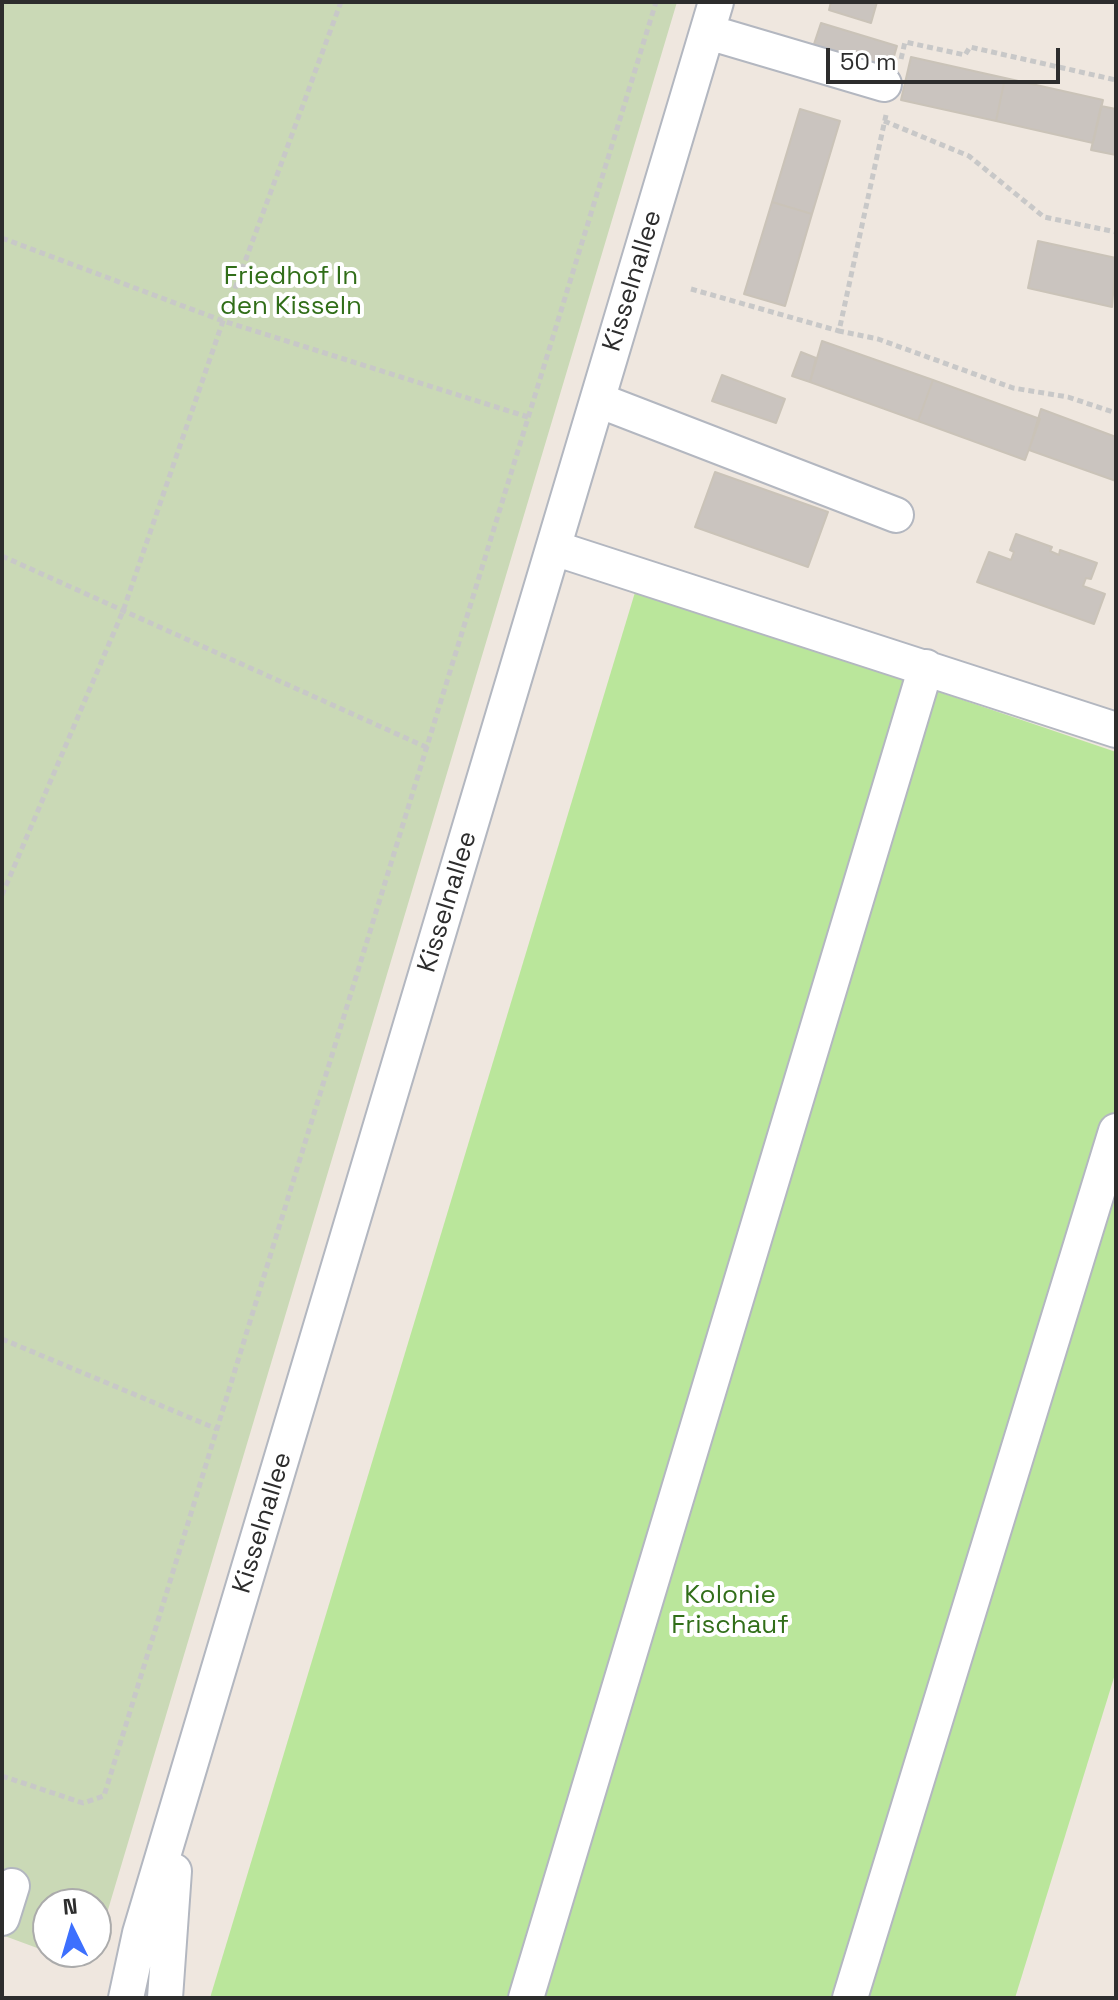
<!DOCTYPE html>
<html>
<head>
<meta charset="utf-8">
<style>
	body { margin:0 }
	#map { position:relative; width:1118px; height:2000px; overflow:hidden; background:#efe7df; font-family:"Space Grotesk",sans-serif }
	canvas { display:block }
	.frame { position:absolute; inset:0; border:4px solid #2d2d2d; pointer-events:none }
	.north { position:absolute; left:32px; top:1888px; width:80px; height:80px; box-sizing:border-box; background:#fff; border:2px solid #ababab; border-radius:50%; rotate:355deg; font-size:22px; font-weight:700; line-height:32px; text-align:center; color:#2d2d2d }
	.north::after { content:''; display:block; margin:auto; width:28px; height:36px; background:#3d70fe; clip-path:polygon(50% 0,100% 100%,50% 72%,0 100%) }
	.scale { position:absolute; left:826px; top:48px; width:234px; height:36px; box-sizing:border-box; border:4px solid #2d2d2d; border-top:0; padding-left:10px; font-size:24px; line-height:28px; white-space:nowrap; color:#2d2d2d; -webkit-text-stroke:6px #fff; paint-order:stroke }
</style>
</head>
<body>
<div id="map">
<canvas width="1118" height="2000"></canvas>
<div class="frame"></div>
<div class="north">N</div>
<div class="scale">50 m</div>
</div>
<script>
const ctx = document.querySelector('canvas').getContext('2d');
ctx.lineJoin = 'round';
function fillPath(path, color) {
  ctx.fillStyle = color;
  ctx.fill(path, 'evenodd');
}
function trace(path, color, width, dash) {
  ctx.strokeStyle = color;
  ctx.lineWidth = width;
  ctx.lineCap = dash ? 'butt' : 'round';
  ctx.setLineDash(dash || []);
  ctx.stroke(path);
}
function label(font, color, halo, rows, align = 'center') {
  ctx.font = font + ' "Space Grotesk",sans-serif';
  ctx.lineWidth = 8;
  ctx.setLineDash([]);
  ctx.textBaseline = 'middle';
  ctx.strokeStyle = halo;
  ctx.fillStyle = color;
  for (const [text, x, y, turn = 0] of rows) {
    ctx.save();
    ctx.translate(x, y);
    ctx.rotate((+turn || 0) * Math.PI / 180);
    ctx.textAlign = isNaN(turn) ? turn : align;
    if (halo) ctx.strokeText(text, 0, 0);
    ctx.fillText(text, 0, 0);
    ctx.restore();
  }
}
fillPath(new Path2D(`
	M 636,589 L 1116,752 L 1116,1671 L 1015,1998 L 210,1998 Z`), '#bae69b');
fillPath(new Path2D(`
	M 2,2 L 677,2 L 96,1950 L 96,1904 L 48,1904 L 48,1952 L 2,1935 Z`), '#cad9b6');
const building = new Path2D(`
	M 831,2 L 877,2 L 871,23 L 829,10 Z
	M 821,23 L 897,46 L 890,70 L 813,47 Z
	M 911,57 L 1005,78 L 996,121 L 901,100 Z
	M 1005,78 L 1103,100 L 1093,143 L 996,121 Z
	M 1101,106 L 1116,109 L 1116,155 L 1091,150 Z
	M 800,109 L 840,121 L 812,214 L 772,202 Z
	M 772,202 L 812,214 L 785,306 L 744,294 Z
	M 1038,241 L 1116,258 L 1112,307 L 1028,288 Z
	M 822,341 L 933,380 L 918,421 L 810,382 Z
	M 801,352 L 816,358 L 810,382 L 792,376 Z
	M 722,375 L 785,399 L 776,423 L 712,401 Z
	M 933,380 L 1040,419 L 1025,460 L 918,421 Z
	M 1041,409 L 1116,437 L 1116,481 L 1029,450 Z
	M 715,472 L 828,512 L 808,567 L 695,527 Z
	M 1016,534 L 1052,547 L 1050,551 L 1059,555 L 1060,550 L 1097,563 L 1091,579 L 1086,578 L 1083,586 L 1105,594 L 1094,624 L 977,582 L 989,552 L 1011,560 L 1014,552 L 1010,550 Z`);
fillPath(building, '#cac4bf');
trace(building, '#cac3b8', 2);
const minor = new Path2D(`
	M 708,32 L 884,84
	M 598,400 L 896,515
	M 554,548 L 1116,730
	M 2,1918 L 12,1886
	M 126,1998 L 140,1933 L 716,2
	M 165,1998 L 174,1871
	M 526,1998 L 926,667
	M 850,1998 L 1116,1131`);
trace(minor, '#b3b7c0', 38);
trace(new Path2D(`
	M 901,59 L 905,42 L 965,55 L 970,47 L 1116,80
	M 886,115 L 839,331 L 878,339 L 1013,388 L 1068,397 L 1116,413
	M 884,121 L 969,156 L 1044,217 L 1116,232
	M 2,238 L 223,321 L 528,417
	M 691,289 L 839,331
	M 2,556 L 428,748
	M 2,895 L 123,611 L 223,321 L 341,2
	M 2,1339 L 217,1429
	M 2,1776 L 83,1803 L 104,1796 L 656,2`), '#c8c8c8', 5, [6, 4]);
trace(minor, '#fff', 34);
label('26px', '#316e19', '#fff', [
	["Friedhof In",291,277],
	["den Kisseln",291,307],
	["Kolonie",730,1596],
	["Frischauf",730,1626]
]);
label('26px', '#2d2d2d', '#fff', [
	["Kisselnallee",633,281,-73],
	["Kisselnallee",448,902,-73],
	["Kisselnallee",263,1523,-73]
]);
</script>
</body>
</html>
